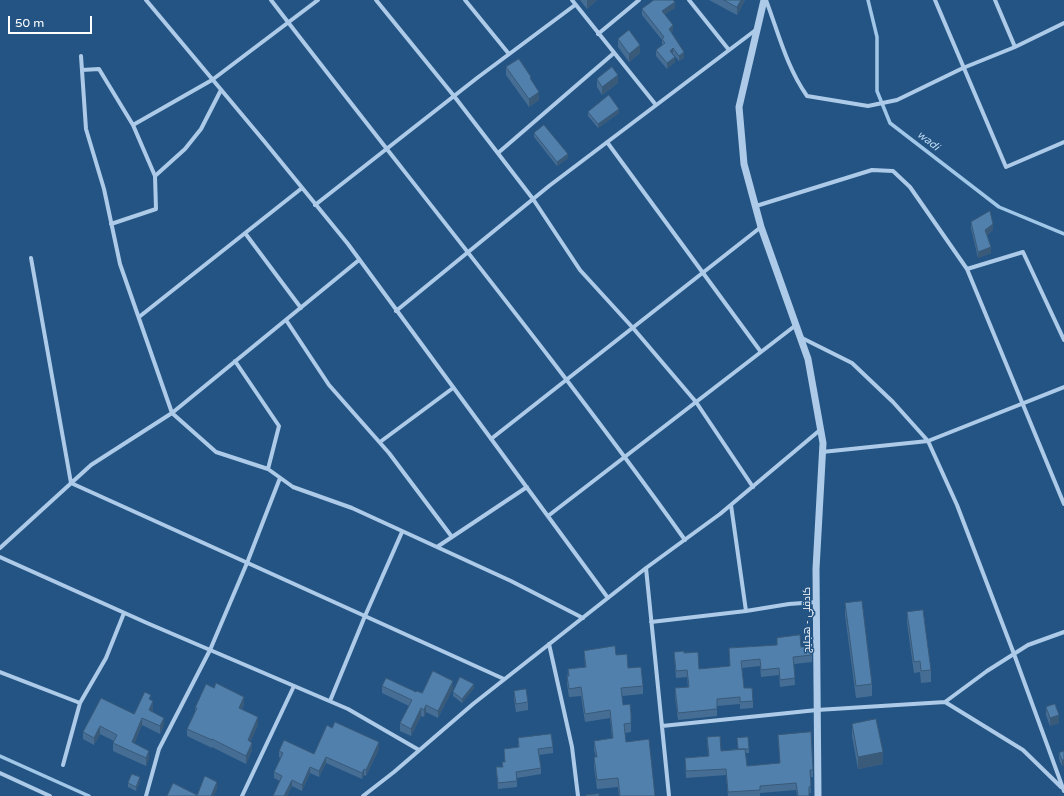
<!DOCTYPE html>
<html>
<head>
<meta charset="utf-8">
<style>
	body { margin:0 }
	#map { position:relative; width:1064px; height:796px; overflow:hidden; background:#245483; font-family:"Varela Round",sans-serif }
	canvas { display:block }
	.scale { position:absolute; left:8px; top:16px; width:84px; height:18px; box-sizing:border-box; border:2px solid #fff; border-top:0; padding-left:5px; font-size:12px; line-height:14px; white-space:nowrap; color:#fff; -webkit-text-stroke:3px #245483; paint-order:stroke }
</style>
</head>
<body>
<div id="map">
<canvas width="1064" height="796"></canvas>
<div class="scale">50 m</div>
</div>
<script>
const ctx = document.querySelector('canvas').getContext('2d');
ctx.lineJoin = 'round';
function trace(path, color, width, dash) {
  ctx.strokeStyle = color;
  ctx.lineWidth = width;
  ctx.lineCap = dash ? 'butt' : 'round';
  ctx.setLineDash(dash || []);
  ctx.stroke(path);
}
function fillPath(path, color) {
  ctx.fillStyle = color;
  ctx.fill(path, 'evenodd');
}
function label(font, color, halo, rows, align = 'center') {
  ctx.font = font + ' "Varela Round",Cairo,sans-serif';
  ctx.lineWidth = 3;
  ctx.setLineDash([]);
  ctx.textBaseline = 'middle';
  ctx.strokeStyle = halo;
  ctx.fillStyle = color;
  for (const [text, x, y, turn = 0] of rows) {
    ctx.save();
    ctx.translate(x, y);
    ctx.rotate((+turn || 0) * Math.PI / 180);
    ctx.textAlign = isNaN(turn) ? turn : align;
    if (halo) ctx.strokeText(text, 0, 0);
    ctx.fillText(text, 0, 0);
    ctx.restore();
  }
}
trace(new Path2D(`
	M 868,0 L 877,37 L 877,91 L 890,123 L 999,207 L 1064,234
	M 0,756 L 89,796`), '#a1c7e8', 3.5);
trace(new Path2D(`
	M 146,0 L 264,141 L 348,244 L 608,598
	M 271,0 C 409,180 553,355 685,540
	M 376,0 L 454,96 L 533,199 L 580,270 L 633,328 L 696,402 L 753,487
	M 465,0 L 509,54
	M 572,0 L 656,105
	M 689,0 L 729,50
	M 766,0 C 778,32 787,68 807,96 L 868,106 L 897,100 L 963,68 L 1015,47 L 1064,23
	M 935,0 L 1006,167 L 1064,142
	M 995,0 L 1015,47
	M 598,34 L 639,0
	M 81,56 L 86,129 L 104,189 L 120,264 L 172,413 L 216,452 L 268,469 L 293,487 L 352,508 L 511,581 L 583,618
	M 82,70 L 99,69 L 133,125 L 155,176 L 156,209 L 111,224
	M 133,125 L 212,80 L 318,0
	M 607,142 L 761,352
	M 498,153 L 614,53
	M 155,176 L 185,149 L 201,129 L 221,90
	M 315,205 L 477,78 L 575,5
	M 756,206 L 872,170 L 893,171 L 910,187 L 967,269 L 1064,504
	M 245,233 L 301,308
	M 31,258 L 71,483 L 504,679
	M 967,269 L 1023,252 L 1064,340
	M 396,311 L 549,186 L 757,29
	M 139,317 L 302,188
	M 286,320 L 329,385 L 389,453 L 452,537
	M 800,337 L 852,363 L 893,402 L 928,441 L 957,505 L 1014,654 L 1064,791
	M 235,361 L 279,426 L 268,469
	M 491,439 L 761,227
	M 380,442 L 453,388
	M 822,452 L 928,441 L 1064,387
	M 731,505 L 746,611
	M 548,516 L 796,325
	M 437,547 L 527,487
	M 0,548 L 91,465 L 172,413 L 359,260
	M 0,557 L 147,623 L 348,709 L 419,750
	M 646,568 L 669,796
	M 651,622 L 746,611 L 789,604 L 817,602
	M 549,644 L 572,747 L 578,796
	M 0,672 L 80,703
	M 330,701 L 365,616 L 402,532
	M 945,702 L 987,671 L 1028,645 L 1064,632
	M 662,726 L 817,710 L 945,702 L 1023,750 L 1061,787
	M 63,765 L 80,703 L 106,658 L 124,613
	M 0,773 L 50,796
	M 146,796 L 159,749 L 210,650 L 247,563 L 280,478
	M 242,796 L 294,686
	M 363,796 L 394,772 L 473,704 L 646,568 L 720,514 L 820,430`), '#adcbe8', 4);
trace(new Path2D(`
	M 764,0 L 739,107 L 744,164 L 761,227 L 808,359 L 823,443 L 816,569 L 818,796`), '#adcbe8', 7);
fillPath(new Path2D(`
	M 580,0 L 597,0 L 587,9 Z
	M 709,0 L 745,0 L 737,15 Z
	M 675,8 L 665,14 L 673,30 L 671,32 L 684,58 L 679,61 L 673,54 L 675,62 L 667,69 L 656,56 L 656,50 L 662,45 L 662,40 L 642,15 L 642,9 Z
	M 618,39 L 640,53 L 629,62 L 618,47 Z
	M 506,67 L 531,81 L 539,100 L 529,107 L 506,75 Z
	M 597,79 L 618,83 L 602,95 L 597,87 Z
	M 588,112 L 619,113 L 598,128 L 588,116 Z
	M 534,133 L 568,158 L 557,166 L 534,137 Z
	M 971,222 L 993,230 L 987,235 L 991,253 L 978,258 L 971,228 Z
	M 845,603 L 872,684 L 872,696 L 856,698 L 845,615 Z
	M 907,612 L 931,670 L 931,682 L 921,683 L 920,672 L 914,673 L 907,623 Z
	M 777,638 L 801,647 L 812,647 L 812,662 L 794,664 L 795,685 L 780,687 L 779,675 L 761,677 L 760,666 L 742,668 L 744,688 L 753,701 L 753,708 L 740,709 L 740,704 L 717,706 L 717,716 L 678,720 L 675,695 L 675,688 L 688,687 L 687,677 L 676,678 L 674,652 L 684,653 L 699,669 L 730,666 L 729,648 L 777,645 Z
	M 584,651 L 616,655 L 643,686 L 643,694 L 622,696 L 623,705 L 631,714 L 631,732 L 625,733 L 626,742 L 655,796 L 619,796 L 618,787 L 597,789 L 594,766 L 594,757 L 596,757 L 594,750 L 594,741 L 612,738 L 610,718 L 585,722 L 581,696 L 569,697 L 567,684 L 568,669 L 585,668 Z
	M 382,686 L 422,693 L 453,688 L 438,718 L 426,712 L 424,717 L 421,716 L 411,736 L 400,731 L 400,723 L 409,706 L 382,693 Z
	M 474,688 L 462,703 L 453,696 L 453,692 Z
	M 514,691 L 528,702 L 528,710 L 516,712 L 514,698 Z
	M 151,700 L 153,709 L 152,712 L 164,725 L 160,734 L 142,725 L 134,744 L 149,758 L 146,766 L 113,751 L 113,743 L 114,741 L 100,734 L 94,745 L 83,739 L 83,732 L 134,714 Z
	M 244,704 L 242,710 L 258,725 L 250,742 L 252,750 L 246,764 L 212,747 L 212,748 L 187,736 L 187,729 L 195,712 L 195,708 Z
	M 1046,707 L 1059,723 L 1050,726 L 1046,715 Z
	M 852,724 L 883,764 L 858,769 L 852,736 Z
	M 778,735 L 813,770 L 813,777 L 810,777 L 811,793 L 809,793 L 809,796 L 797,796 L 796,790 L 760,793 L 760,796 L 728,796 L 726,775 L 686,778 L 685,758 L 708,756 L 707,737 L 721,751 L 738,749 L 737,738 L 749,749 L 749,753 L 745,753 L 747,766 L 780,763 Z
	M 518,738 L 553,747 L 553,753 L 539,755 L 541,768 L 541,774 L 517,778 L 517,787 L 498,789 L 496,767 L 502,767 L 502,762 L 505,762 L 504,749 L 518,747 Z
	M 379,749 L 366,776 L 364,775 L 362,779 L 326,763 L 319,777 L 310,773 L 302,791 L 292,786 L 287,796 L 273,796 L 280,781 L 274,778 L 274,772 L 281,758 L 279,757 L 279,751 L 314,754 Z
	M 1064,751 L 1064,765 L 1062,766 L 1059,759 L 1059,753 Z
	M 140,781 L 136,791 L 128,787 L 128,783 Z`), '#466e95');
fillPath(new Path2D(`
	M 587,0 L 597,0 L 587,9 Z
	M 741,0 L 745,0 L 737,15 L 737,7 Z
	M 675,2 L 675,8 L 662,16 L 662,11 Z
	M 673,25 L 673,30 L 669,34 L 669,29 Z
	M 640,45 L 640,53 L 629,62 L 629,54 Z
	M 673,48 L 673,54 L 670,56 L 670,51 Z
	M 684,52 L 684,58 L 679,61 L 679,56 Z
	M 675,57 L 675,62 L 667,69 L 667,63 Z
	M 618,75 L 618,83 L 602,95 L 602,87 Z
	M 539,92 L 539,100 L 529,107 L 529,99 Z
	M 619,109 L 619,113 L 598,128 L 598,124 Z
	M 568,154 L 568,158 L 557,166 L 557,162 Z
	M 993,224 L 993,230 L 985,236 L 985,230 Z
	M 991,247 L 991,253 L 978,258 L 978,252 Z
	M 453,681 L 453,688 L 438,718 L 438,711 Z
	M 474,684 L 474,688 L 462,703 L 462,699 Z
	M 244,697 L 244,704 L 239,716 L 239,708 Z
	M 153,701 L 153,709 L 149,718 L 149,710 Z
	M 426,705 L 426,712 L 424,717 L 424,710 Z
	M 421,708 L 421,716 L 411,736 L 411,729 Z
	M 1059,715 L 1059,723 L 1050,726 L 1050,718 Z
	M 258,717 L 258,725 L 248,748 L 248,740 Z
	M 142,718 L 142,725 L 132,750 L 132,742 Z
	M 164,718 L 164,725 L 160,734 L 160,726 Z
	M 100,726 L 100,734 L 94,745 L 94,738 Z
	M 379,742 L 379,749 L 366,776 L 366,770 Z
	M 252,743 L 252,750 L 246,764 L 246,756 Z
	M 149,751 L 149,758 L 146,766 L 146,758 Z
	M 883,752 L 883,764 L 858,769 L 858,757 Z
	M 326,757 L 326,763 L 319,777 L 319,771 Z
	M 1062,760 L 1064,760 L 1064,765 L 1062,766 Z
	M 310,767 L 310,773 L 302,791 L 302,785 Z
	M 364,769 L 364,775 L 362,779 L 362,773 Z
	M 140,777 L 140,781 L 136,791 L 136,787 Z
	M 292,780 L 292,786 L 287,796 L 284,796 Z
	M 217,782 L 217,789 L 214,796 L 211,796 Z`), '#395a79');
const building = new Path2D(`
	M 654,0 L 673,0 L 675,2 L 662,11 L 673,25 L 669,29 L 684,52 L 679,56 L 673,48 L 670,51 L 675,57 L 667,63 L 656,50 L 665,43 L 662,39 L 664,37 L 642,9 Z
	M 724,0 L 741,0 L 737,7 Z
	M 629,30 L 640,45 L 629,54 L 618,39 Z
	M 519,59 L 531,77 L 530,78 L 539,92 L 529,99 L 506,67 Z
	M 612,67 L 618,75 L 602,87 L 597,79 Z
	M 609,95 L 619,109 L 598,124 L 588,112 Z
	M 544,125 L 568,154 L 557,162 L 534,133 Z
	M 990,211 L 993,224 L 985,230 L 991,247 L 978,252 L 971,222 Z
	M 862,601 L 872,684 L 856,686 L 845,603 Z
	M 923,610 L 931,670 L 921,671 L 920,661 L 914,662 L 907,612 Z
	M 800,635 L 801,647 L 812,647 L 812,655 L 793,657 L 795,678 L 780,680 L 779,668 L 761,670 L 760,659 L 741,661 L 744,688 L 752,688 L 753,701 L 740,702 L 740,697 L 717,699 L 717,709 L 678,713 L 675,688 L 689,687 L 687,670 L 676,671 L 674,652 L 684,651 L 684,653 L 698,652 L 699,669 L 730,666 L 729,648 L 777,645 L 777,638 Z
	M 615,646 L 616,655 L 627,654 L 628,668 L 641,667 L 643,686 L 621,688 L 623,705 L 630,704 L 631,714 L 631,723 L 624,724 L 626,742 L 649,739 L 655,796 L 620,796 L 618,778 L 597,780 L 594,757 L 597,757 L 594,741 L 613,738 L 610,710 L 585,714 L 581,687 L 569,689 L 567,676 L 569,676 L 568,669 L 586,667 L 584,651 Z
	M 433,671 L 453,681 L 438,711 L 426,705 L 424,710 L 421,708 L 411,729 L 400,723 L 412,700 L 382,686 L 386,678 L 416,692 L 417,691 L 422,693 Z
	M 460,677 L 474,684 L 462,699 L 453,692 Z
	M 216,683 L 244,697 L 239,708 L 258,717 L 248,740 L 252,743 L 246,756 L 212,739 L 212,740 L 187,729 L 197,708 L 195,708 L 206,684 L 214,688 Z
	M 526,689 L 528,702 L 516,704 L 514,691 Z
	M 145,692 L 151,695 L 149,699 L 153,701 L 149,710 L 164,718 L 160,726 L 142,718 L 132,742 L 149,751 L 146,758 L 113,743 L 117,735 L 100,726 L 94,738 L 83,732 L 101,698 L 134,714 Z
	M 1055,704 L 1059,715 L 1050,718 L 1046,707 Z
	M 876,719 L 883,752 L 858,757 L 852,724 Z
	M 335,722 L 379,742 L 366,770 L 364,769 L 362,773 L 326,757 L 319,771 L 310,767 L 302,785 L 292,780 L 284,796 L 273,796 L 282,776 L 274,772 L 283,753 L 279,751 L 284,740 L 314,754 L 327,725 L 332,728 Z
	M 811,732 L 813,770 L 810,770 L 811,786 L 809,787 L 809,796 L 798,796 L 796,783 L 760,786 L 760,790 L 728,792 L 726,769 L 686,771 L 685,758 L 709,756 L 707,737 L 720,736 L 721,751 L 745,749 L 747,766 L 780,763 L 778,735 Z
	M 551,734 L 553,747 L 538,749 L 541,768 L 516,772 L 517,781 L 498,783 L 496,767 L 503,767 L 502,762 L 505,762 L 504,749 L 519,747 L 518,738 Z
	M 748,737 L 749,749 L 738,749 L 737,738 Z
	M 1064,751 L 1064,760 L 1062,760 L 1059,753 Z
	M 132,774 L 140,777 L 136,787 L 128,783 Z
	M 205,776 L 217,782 L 211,796 L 167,796 L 173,783 L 197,795 Z
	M 599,794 L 599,796 L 586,796 L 586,795 Z`);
fillPath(building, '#5180ad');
trace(building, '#395a79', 1);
label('10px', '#fff', '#245483', [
	["كادقلي - هجليج",807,620,-90]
]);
label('italic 11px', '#b8d5ef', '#245483', [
	["wadi",928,141,38]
]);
</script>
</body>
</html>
